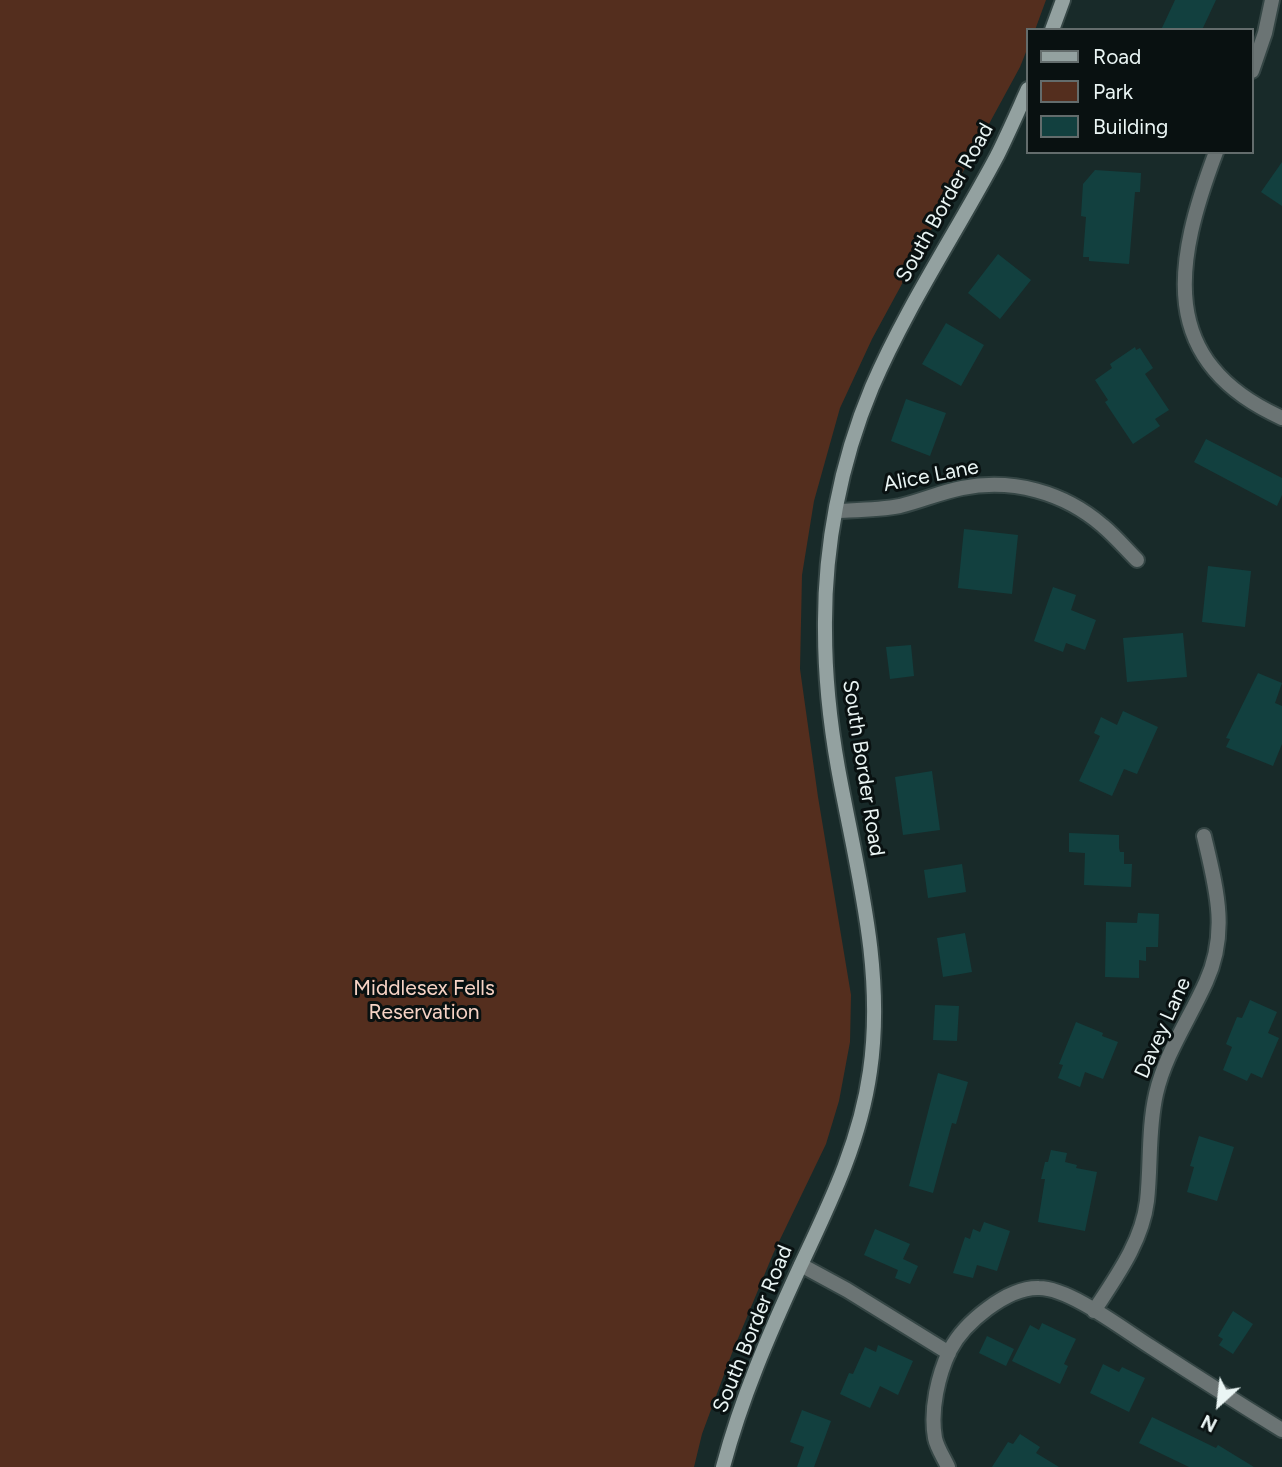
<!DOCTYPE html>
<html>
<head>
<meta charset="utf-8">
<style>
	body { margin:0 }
	#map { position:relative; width:1282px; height:1467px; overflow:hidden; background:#182a29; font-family:Figtree,sans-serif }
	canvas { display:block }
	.legend { position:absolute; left:1026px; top:28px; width:228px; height:126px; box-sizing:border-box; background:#091111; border:2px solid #636c6c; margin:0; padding:9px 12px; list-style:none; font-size:21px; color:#eaf5f4 }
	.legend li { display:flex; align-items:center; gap:14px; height:35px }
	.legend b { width:35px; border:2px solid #636c6c }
	.north { position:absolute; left:1184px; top:1369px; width:70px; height:70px; -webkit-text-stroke:5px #091111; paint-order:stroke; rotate:207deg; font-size:19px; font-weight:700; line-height:28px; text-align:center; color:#eaf5f4 }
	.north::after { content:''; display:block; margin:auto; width:24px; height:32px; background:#eaf5f4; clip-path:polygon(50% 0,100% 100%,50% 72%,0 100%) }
</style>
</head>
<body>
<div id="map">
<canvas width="1282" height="1467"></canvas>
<ul class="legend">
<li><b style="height:9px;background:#93a1a0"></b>Road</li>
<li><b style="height:19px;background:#542e1e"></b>Park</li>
<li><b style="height:19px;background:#12403f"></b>Building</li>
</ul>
<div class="north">N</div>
</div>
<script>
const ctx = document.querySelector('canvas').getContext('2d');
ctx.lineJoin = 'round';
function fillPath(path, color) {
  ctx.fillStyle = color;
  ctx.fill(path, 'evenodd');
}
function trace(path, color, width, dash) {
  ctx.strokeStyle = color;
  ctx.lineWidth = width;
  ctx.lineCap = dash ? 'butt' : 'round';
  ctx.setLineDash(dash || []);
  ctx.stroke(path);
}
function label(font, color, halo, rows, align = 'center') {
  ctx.font = font + ' Figtree,sans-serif';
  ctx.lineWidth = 6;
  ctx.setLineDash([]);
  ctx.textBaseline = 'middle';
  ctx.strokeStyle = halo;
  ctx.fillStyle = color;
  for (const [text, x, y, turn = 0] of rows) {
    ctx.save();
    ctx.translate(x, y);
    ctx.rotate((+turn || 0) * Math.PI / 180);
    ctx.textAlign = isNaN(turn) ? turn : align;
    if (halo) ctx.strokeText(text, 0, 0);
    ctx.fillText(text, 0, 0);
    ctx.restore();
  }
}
fillPath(new Path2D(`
	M 0,0 L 1046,0 L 1035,30 L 1028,30 L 1028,47 L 1020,67 L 872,339 L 840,408 L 814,501 L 802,575 L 800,669 L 818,797 L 851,995 L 850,1042 L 839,1101 L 826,1144 L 773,1254 L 732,1353 L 702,1434 L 694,1467 L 0,1467 Z`), '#542e1e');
fillPath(new Path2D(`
	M 1175,0 L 1216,0 L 1202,30 L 1161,30 Z
	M 1282,162 L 1282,206 L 1261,192 Z
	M 1095,170 L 1141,173 L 1140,192 L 1135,192 L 1129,264 L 1089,261 L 1089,257 L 1083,257 L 1086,217 L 1081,216 L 1083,184 Z
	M 998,254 L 1031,280 L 1000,319 L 968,293 Z
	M 946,323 L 984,345 L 961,386 L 922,364 Z
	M 1135,347 L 1136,350 L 1140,348 L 1153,368 L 1145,374 L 1169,410 L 1155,419 L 1160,426 L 1133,444 L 1105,402 L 1108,400 L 1095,380 L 1112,368 L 1110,364 Z
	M 906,399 L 946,413 L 930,456 L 891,441 Z
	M 1206,439 L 1282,478 L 1282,495 L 1277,506 L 1194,462 Z
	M 964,529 L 1018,535 L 1012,594 L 958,588 Z
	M 1208,566 L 1251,571 L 1245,627 L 1202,622 Z
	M 1053,587 L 1076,595 L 1071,610 L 1096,620 L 1085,650 L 1066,643 L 1063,652 L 1034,641 Z
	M 1183,633 L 1187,677 L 1127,682 L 1123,638 Z
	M 911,645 L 914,676 L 890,679 L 886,647 Z
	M 1258,673 L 1282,683 L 1275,703 L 1282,706 L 1282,744 L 1273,766 L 1226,747 L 1230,739 L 1226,738 Z
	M 1123,711 L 1158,727 L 1137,774 L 1124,769 L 1112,796 L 1079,781 L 1100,736 L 1094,733 L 1101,717 L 1117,725 Z
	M 932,771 L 940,830 L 903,835 L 895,777 Z
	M 1069,833 L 1119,835 L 1119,848 L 1120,852 L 1124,852 L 1124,864 L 1132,864 L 1131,887 L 1084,885 L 1085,853 L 1069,852 Z
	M 962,864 L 966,892 L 928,898 L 924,870 Z
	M 1138,913 L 1159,914 L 1158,947 L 1146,947 L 1146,961 L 1139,960 L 1139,978 L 1105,977 L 1106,922 L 1137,923 Z
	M 965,933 L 972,972 L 943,977 L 937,938 Z
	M 1250,1000 L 1277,1012 L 1268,1033 L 1279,1038 L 1262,1078 L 1251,1073 L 1247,1081 L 1223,1070 L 1232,1047 L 1226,1044 L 1237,1017 L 1242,1018 Z
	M 935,1005 L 959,1006 L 957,1041 L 933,1040 Z
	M 1076,1022 L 1103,1033 L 1102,1036 L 1118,1042 L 1103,1079 L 1085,1072 L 1080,1087 L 1058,1078 L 1063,1065 L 1059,1064 Z
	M 938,1073 L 968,1082 L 956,1124 L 952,1123 L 933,1193 L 909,1186 Z
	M 1199,1136 L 1234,1147 L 1217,1201 L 1187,1192 L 1194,1167 L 1190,1166 Z
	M 1051,1150 L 1067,1153 L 1065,1162 L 1077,1165 L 1076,1168 L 1097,1172 L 1085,1231 L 1038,1222 L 1045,1179 L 1041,1179 L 1045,1162 L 1048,1162 Z
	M 984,1222 L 1010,1231 L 997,1271 L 977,1265 L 973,1278 L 953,1273 L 965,1237 L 970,1239 L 973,1229 L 980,1232 Z
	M 875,1229 L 910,1244 L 903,1259 L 918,1266 L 910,1284 L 895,1278 L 898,1270 L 864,1255 Z
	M 1233,1311 L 1253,1324 L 1233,1354 L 1219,1345 L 1223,1339 L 1218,1336 Z
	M 1042,1323 L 1076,1339 L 1064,1364 L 1068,1366 L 1060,1384 L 1012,1361 L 1030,1325 L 1039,1330 Z
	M 987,1336 L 1014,1349 L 1006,1366 L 979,1353 Z
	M 878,1345 L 913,1361 L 898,1395 L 880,1386 L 870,1408 L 840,1394 L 849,1373 L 853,1374 L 865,1347 L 876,1352 Z
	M 1103,1364 L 1119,1372 L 1122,1367 L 1145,1378 L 1129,1412 L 1090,1393 Z
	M 802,1410 L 831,1421 L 814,1467 L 797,1467 L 804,1447 L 790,1442 Z
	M 1152,1417 L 1216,1448 L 1218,1445 L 1254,1467 L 1189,1467 L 1139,1443 Z
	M 1020,1434 L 1040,1447 L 1036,1453 L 1059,1467 L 992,1467 L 1008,1442 L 1013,1444 Z`), '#12403f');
const minor = new Path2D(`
	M 1252,71 L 1265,33 L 1272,0
	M 1216,152 C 1175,261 1155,361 1282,418
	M 836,511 C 857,510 879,510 900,506 C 921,501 941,492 962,488 C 1012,478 1064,492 1103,526 C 1115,536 1126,549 1137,560
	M 801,1265 L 847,1290 L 949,1353
	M 1094,1311 C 1116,1277 1142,1242 1147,1201 C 1151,1165 1148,1129 1156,1094 C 1165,1054 1189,1020 1206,982 C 1229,932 1216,887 1204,836
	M 948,1467 C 944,1458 937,1448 935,1438 C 930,1410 938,1375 950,1350 C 964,1323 1007,1287 1039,1288 C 1070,1288 1124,1330 1151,1347 C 1194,1375 1238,1403 1282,1430`);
const secondary = new Path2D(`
	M 1052,30 L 1063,0
	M 723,1467 C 741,1399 769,1334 799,1269 C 829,1205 860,1143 870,1071 C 885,968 856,868 838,768 C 830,723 825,675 825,630 C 824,548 840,463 872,387 C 907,306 956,233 997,156 C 1008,134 1018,111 1028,89`);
trace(minor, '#354645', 18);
trace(secondary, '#354645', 18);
trace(minor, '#6b7474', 14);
trace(secondary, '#93a1a0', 14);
label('21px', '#eaf5f4', '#091111', [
	["South Border Road",945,203,-61],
	["Alice Lane",931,476,-11],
	["South Border Road",863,768,81],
	["Davey Lane",1163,1028,-66],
	["South Border Road",753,1329,-68]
]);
label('21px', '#f7d3c5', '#091111', [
	["Middlesex Fells",424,989],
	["Reservation",424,1013]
]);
</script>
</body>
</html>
